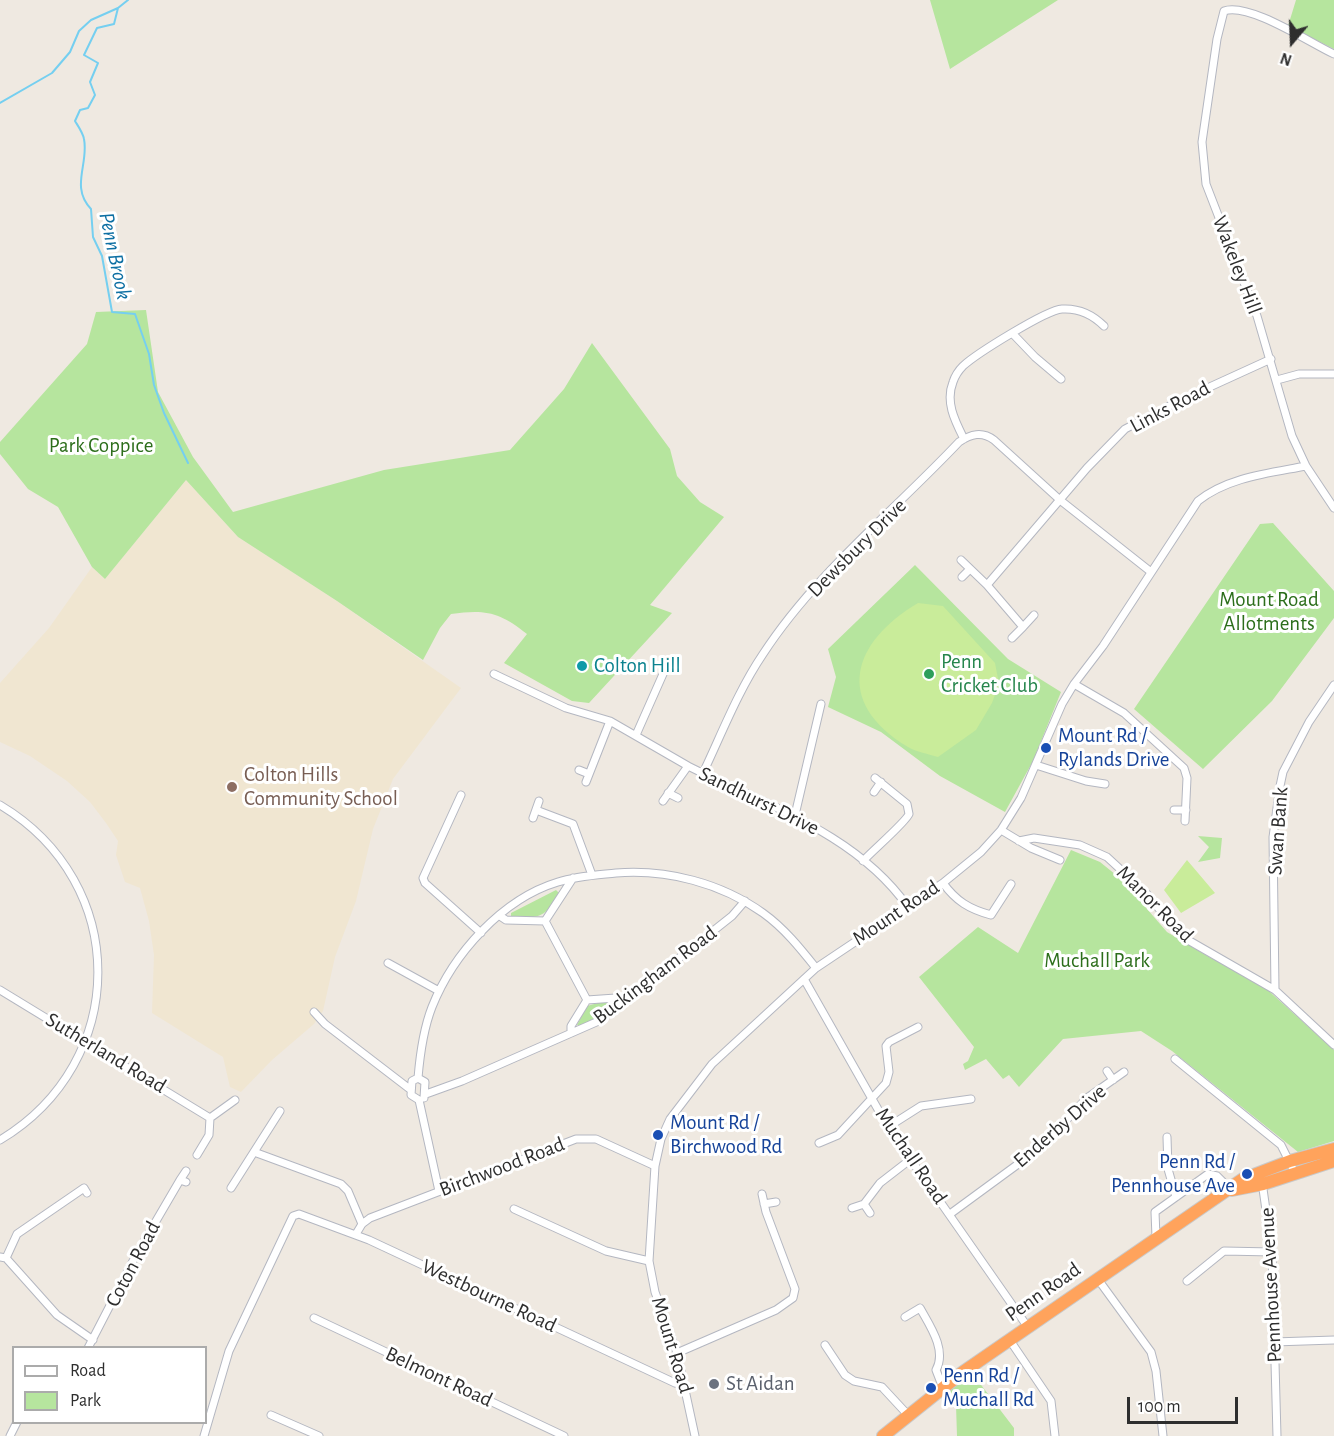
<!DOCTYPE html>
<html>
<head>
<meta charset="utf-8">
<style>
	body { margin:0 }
	#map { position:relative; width:1334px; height:1436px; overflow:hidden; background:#efe9e1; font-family:"Alegreya Sans",sans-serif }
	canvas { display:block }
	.legend { position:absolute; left:12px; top:1346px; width:195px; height:78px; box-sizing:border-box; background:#fff; border:2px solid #ababab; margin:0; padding:8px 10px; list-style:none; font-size:18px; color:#2e2e2e }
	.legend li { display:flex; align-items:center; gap:12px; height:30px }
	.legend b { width:30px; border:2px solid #ababab }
	.north { position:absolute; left:1262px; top:12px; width:60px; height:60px; -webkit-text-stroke:4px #fff; paint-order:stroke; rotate:199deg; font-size:16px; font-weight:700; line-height:24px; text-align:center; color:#2e2e2e }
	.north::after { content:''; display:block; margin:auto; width:21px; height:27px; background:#2e2e2e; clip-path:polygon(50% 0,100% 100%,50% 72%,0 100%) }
	.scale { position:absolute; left:1127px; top:1397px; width:111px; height:27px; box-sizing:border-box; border:3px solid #2e2e2e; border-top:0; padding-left:8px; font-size:18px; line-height:21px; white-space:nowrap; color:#2e2e2e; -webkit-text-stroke:4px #fff; paint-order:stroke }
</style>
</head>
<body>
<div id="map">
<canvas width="1334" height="1436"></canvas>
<ul class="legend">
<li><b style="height:8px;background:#fff"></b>Road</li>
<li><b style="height:16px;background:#b6e59e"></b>Park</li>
</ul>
<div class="north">N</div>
<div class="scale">100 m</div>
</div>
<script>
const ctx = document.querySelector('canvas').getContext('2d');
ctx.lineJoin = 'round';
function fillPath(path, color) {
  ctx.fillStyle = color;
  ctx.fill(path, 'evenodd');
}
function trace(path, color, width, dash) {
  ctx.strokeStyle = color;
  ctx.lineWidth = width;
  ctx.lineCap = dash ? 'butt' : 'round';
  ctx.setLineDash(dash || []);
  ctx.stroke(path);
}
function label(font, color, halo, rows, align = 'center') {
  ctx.font = font + ' "Alegreya Sans",sans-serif';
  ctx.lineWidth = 6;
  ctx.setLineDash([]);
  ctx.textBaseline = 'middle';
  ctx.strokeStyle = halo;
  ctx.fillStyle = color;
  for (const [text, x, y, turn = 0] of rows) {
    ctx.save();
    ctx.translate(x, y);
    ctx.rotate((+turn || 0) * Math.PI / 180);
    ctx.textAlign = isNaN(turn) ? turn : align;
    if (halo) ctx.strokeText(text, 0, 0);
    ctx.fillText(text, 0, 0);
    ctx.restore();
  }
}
fillPath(new Path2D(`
	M 186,480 L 238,537 L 337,601 L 461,688 L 393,779 L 373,829 L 356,901 L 335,957 L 323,1011 L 314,1024 L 272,1060 L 241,1092 L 230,1087 L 223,1057 L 152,1013 L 154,955 L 149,921 L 140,888 L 125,882 L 116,855 L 118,841 L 106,823 L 90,802 L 67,781 L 30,756 L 0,742 L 0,683 L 49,628 L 92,567 L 105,579 Z`), '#f0e6d1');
fillPath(new Path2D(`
	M 930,0 L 1058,0 L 950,69 Z
	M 1296,0 L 1334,0 L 1334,49 L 1288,26 Z
	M 146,310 L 158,392 L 193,457 L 233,512 L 384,470 L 510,450 L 564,389 L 592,343 L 670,449 L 677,476 L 700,502 L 724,517 L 650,605 L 672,613 L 589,703 L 572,701 L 504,663 L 527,634 C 500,612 485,609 451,614 L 440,628 L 423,660 L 337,601 L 238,537 L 186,480 L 105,579 L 92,567 L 58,507 L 28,489 L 0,454 L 0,442 L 87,344 L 96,312 Z
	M 1273,523 L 1334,591 L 1334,618 L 1272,701 L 1203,769 L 1134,709 L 1260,524 Z
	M 915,565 L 1008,659 L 1061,692 L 1033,761 L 1005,812 L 940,776 L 881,732 L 828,707 L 836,677 L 828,649 Z
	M 1198,836 L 1222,838 L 1220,858 L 1198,862 L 1209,847 Z
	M 1071,850 L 1100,862 L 1121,879 L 1167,932 L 1209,957 L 1260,983 L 1334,1050 L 1334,1141 L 1298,1152 L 1172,1051 L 1141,1031 L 1063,1039 L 1019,1087 L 1009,1075 L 1003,1079 L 986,1059 L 965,1070 L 963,1064 L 968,1061 L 974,1047 L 919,977 L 978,927 L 1018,953 Z
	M 556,890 L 560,894 C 543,919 540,918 511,917 L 511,913 Z
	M 605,1001 L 611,1005 L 604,1013 L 581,1026 L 577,1025 L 587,1006 Z
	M 972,1373 L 1014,1428 L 1014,1436 L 957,1436 L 956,1405 L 947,1393 Z`), '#b6e59e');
fillPath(new Path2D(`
	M 918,603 L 943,606 L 995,663 L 999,684 L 992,703 L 976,730 L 938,757 C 929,754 916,752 908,747 C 833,702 852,642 918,603 Z
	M 1187,860 L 1215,893 L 1181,913 L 1164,890 Z`), '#c9ec9a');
trace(new Path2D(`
	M 128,0 L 118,8 L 114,24 L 97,28 L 84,55 L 98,63 L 90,82 L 95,95 L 88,108 L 80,110 L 75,121 C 78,126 83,133 84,139 C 89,164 70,187 91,209 L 93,237 L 102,256 L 112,312 L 135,314 L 149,354 L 154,385 L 164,413 L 188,463
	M 0,103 L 52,73 L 70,52 L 79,31 L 91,20 L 118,8`), '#75cff0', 2);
const street = new Path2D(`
	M 1334,54 C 1310,43 1249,2 1224,11 L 1217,39 L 1202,142 L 1206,184 L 1257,316 L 1292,436 L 1306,466 L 1334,508
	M 1013,334 L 1035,357 L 1061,379
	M 1277,380 L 1299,374 L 1334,374
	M 964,439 C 955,421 945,402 953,382 C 955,376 958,371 963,366 C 976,354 1046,310 1062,309 C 1078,308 1093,315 1104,326
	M 961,560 L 987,585 L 1023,627 L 1012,638
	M 962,577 L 970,569
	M 987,585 L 1087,468 L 1125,429 L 1179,401 L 1271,359
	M 1023,627 L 1034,615
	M 494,674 L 566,708 L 610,721 L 688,766
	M 1074,684 L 1124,713 L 1184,768 L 1187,778 L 1185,821
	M 636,735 L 667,665
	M 1036,765 L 1086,781 L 1105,784
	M 579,770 L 589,774
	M 703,773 C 722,733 738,691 763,654 C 815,574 894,511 959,442 C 971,434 982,431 994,440 L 1060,500 L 1151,572
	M 586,782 L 610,721
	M 874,792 L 881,782
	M 668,793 L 678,798
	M 461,795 L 423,878 L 425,883 L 481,933
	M 663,801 L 688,766 C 765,805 856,833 908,907
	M 0,805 C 131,883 130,1062 0,1140
	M 536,810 L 573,824 L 592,875
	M 1174,810 L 1186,810
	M 795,815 L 821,704
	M 533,818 L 539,801
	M 1001,830 L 1031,848 L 1060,860
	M 1019,841 L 1034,838 L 1080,845 L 1107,857 L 1147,894 L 1181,936 L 1275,990 L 1334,1045
	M 863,861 C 872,851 906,822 909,814 L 907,804 L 875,778
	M 943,883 C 956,901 969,909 991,915 L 1011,884
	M 500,916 L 506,920 L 545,921 L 573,878
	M 545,921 L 587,1000
	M 388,963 L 439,991
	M 804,979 L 888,1127 L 1027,1326
	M 0,990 L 210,1118 L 209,1135 L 197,1155
	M 1275,990 L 1273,837 L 1280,786 L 1283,772 L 1309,722 L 1334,685
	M 314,1012 L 325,1024 L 411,1090
	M 571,1033 L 571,1026 L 587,1000 L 630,997
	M 1175,1059 L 1281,1145 L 1295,1173
	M 1107,1071 L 1113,1080
	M 418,1078 C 420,1054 423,1030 432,1007 C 453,954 502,899 558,882 C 577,876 597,875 616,873 C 667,869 721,883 763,913 C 784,928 800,948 816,968
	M 418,1078 L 425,1082 L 424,1098
	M 418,1078 L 412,1081 L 411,1095 L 419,1100
	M 426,1094 L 462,1081 L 601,1020 L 732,916 L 745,901
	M 419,1100 L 439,1191
	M 210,1118 L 235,1100
	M 888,1127 L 921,1106 L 971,1099
	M 1167,1137 L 1168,1169 L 1176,1197
	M 819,1143 L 838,1135 L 886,1083 L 889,1072 L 886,1046 L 889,1042 L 918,1027
	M 254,1152 L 341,1184 L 348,1191 L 362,1224
	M 186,1171 L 180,1180 L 186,1182
	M 1262,1182 L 1272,1252 L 1277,1436
	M 231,1188 L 280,1111
	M 764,1204 L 776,1202
	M 864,1204 L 880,1183 L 911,1159
	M 852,1208 L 864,1204 L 870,1213
	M 514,1209 L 606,1251 L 649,1261
	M 950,1214 L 1040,1148 L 1087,1098 L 1124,1072
	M 356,1234 L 362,1224 L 370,1218 L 576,1139 L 596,1139 L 655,1166
	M 1156,1237 L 1155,1212 L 1208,1174 L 1217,1176 L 1230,1189
	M 0,1257 L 6,1258 L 17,1234 L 84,1188 L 87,1193
	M 6,1258 L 57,1315 L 93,1340
	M 1097,1278 L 1151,1352 L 1156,1371 L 1163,1436
	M 1187,1281 L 1224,1251 L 1272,1252
	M 905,1317 L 920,1308 C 930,1326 947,1350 936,1370 L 943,1388
	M 314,1318 L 564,1436
	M 1009,1339 L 1051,1401 L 1055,1436
	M 1274,1342 L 1334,1340
	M 825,1345 L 845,1375 L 854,1381 L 882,1387 L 908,1415
	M 88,1348 L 135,1257 L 180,1180
	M 677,1353 L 776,1310 L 793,1298 L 795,1289 L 766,1212 L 762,1194
	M 271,1415 L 319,1436
	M 10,1436 L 17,1422
	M 204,1436 L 229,1351 L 293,1216 L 299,1214 L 369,1240 L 675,1383 L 684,1385
	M 695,1436 L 677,1353 L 655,1292 L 649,1261 L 655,1166 L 661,1139 L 670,1119 L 712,1064 L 816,968 L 943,883 L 981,852 L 1001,830 L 1021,798 L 1062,704 L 1074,684 L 1103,646 L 1198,501 C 1228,477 1270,473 1306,466`);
const highway = new Path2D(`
	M 1232,1190 L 1263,1184 L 1334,1161
	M 883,1436 L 963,1372 L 1243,1179 L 1290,1161 L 1334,1149`);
trace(street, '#b4b7c1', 9);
trace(highway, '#c9c9c9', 14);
trace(street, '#fff', 7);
trace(highway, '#ffa35c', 12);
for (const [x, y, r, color] of [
	[582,666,6,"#0f9aa8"],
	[929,674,6,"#2e9e5b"],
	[1046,748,6,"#1a4fb4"],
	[232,787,6,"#8d6e63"],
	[658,1135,6,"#1a4fb4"],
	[1247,1174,6,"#1a4fb4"],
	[714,1384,6,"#6b7280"],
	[931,1388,6,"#1a4fb4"]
]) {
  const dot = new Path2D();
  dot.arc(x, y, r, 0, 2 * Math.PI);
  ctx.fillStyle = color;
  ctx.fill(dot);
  trace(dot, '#fff', 2);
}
label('21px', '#2e2e2e', '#fff', [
	["Wakeley Hill",1237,265,69],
	["Links Road",1170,407,-28],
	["Dewsbury Drive",857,548,-45],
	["Sandhurst Drive",759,801,26],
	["Swan Bank",1278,831,-86],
	["Manor Road",1155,904,45],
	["Mount Road",896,913,-34],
	["Buckingham Road",655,975,-37],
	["Sutherland Road",106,1053,31],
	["Enderby Drive",1060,1126,-41],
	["Muchall Road",911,1156,56],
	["Birchwood Road",502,1167,-21],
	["Coton Road",133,1264,-62],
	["Pennhouse Avenue",1271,1285,-93],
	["Penn Road",1043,1292,-35],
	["Westbourne Road",489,1296,25],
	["Mount Road",672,1345,73],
	["Belmont Road",439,1377,25]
]);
label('21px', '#2c6e1b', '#fff', [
	["Park Coppice",101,446],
	["Mount Road",1269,600],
	["Allotments",1269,624],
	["Muchall Park",1097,961]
]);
label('21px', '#27864d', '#fff', [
	["Penn",941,662],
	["Cricket Club",941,686]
], 'left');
label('21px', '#0d838f', '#fff', [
	["Colton Hill",594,666]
], 'left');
label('21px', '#164399', '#fff', [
	["Mount Rd /",1058,736],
	["Rylands Drive",1058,760],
	["Mount Rd /",670,1123],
	["Birchwood Rd",670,1147],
	["Penn Rd /",1235,1162,"right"],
	["Pennhouse Ave",1235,1186,"right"],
	["Penn Rd /",943,1376],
	["Muchall Rd",943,1400]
], 'left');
label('21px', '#785e54', '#fff', [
	["Colton Hills",244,775],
	["Community School",244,799]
], 'left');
label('21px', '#5b616d', '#fff', [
	["St Aidan",726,1384]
], 'left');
label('italic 22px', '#0d6fa3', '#fff', [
	["Penn Brook",115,256,78]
]);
</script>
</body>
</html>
